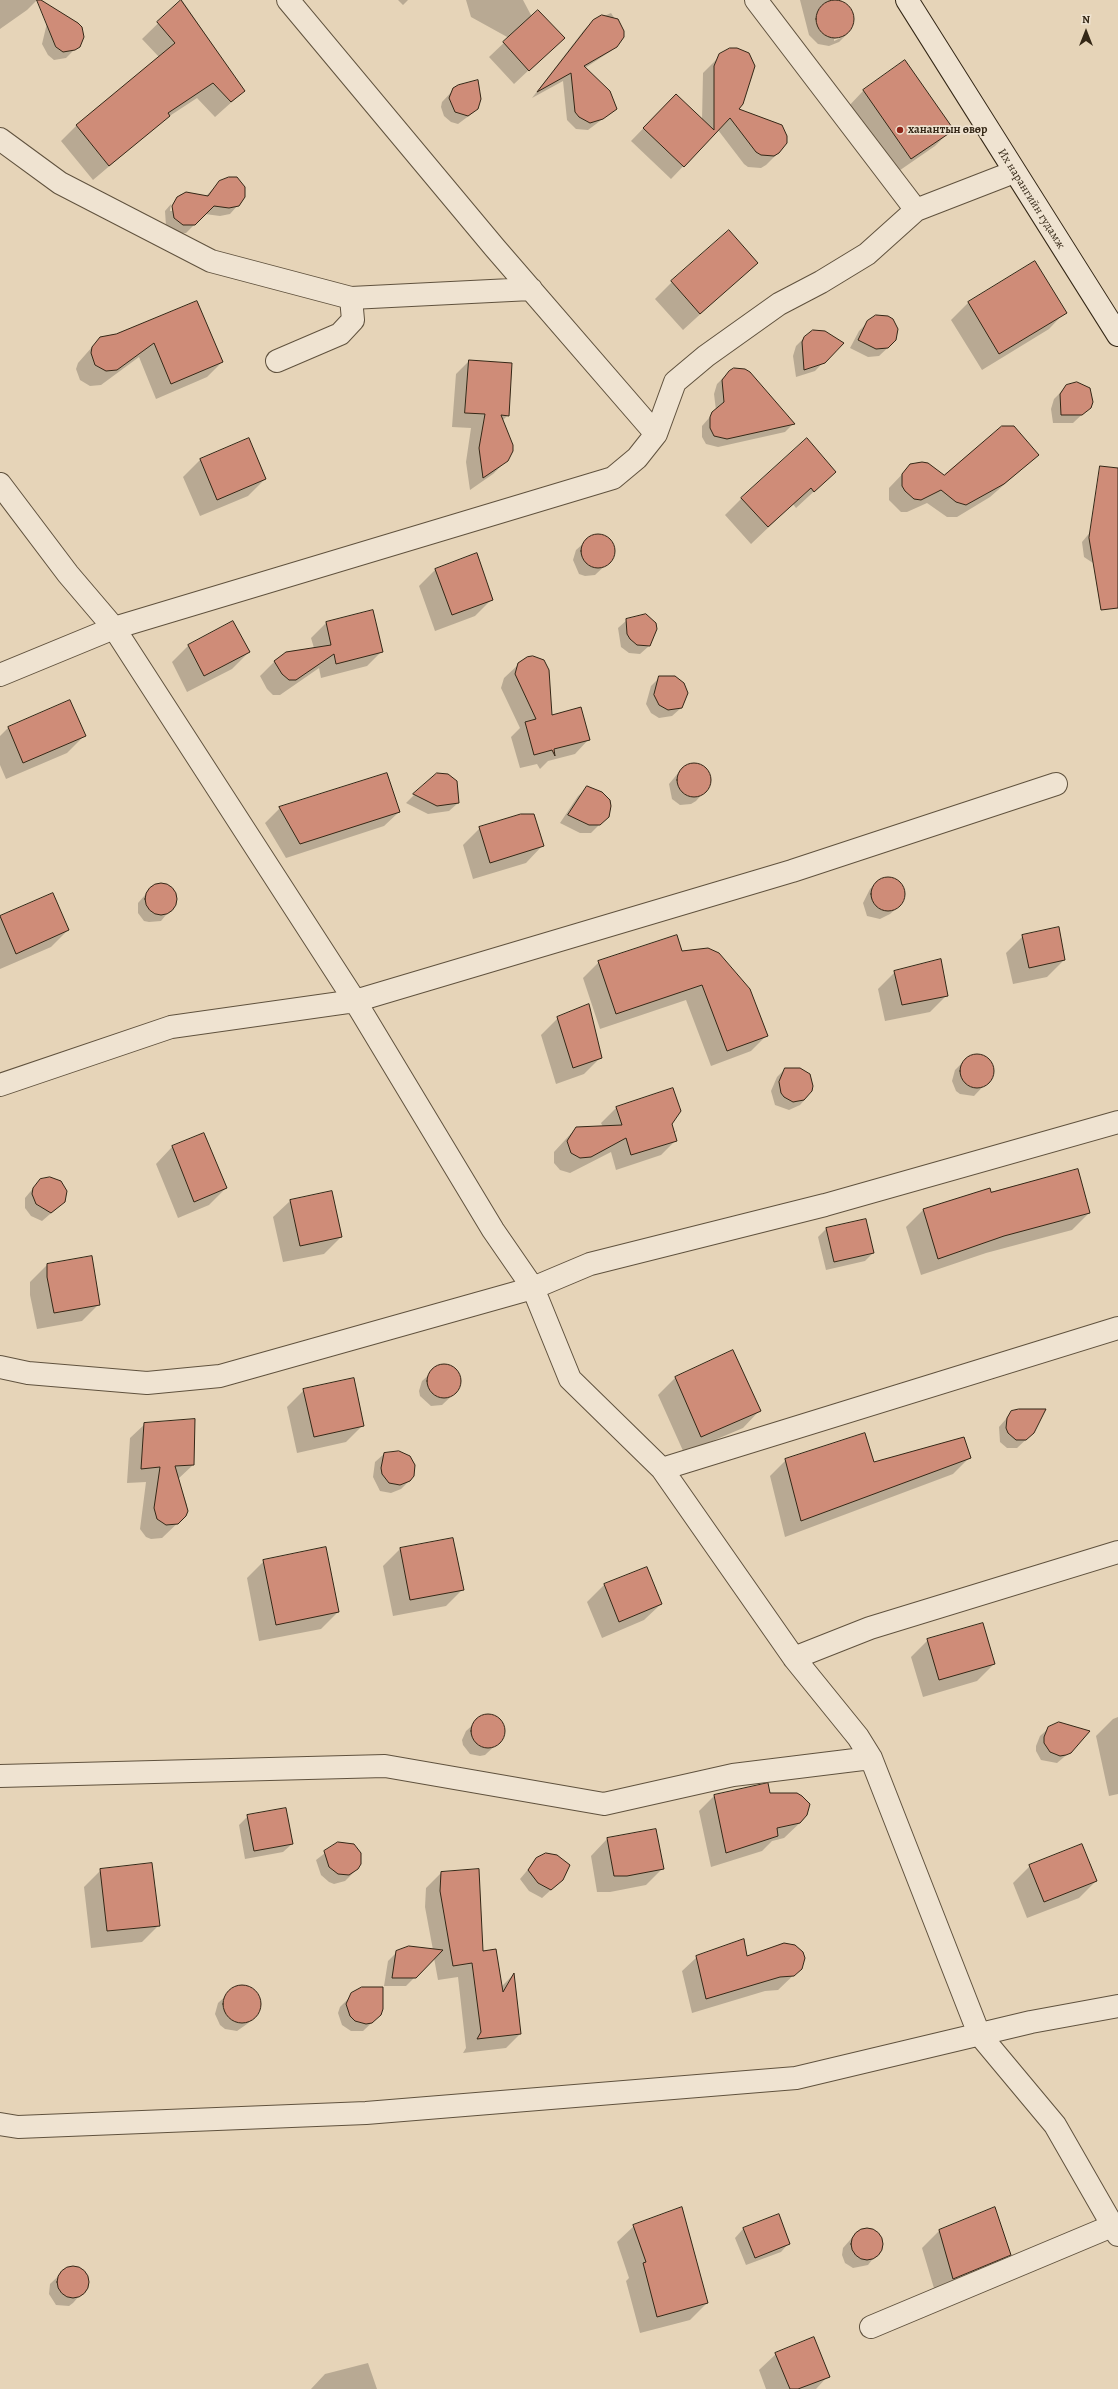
<!DOCTYPE html>
<html>
<head>
<meta charset="utf-8">
<style>
	body { margin:0 }
	#map { position:relative; width:1118px; height:2389px; overflow:hidden; background:#e6d4b8; font-family:Alegreya,serif }
	canvas { display:block }
	.north { position:absolute; left:1066px; top:12px; width:40px; height:40px; -webkit-text-stroke:3px #efe3d1; paint-order:stroke; rotate:0deg; font-size:11px; font-weight:700; line-height:16px; text-align:center; color:#342716 }
	.north::after { content:''; display:block; margin:auto; width:14px; height:18px; background:#342716; clip-path:polygon(50% 0,100% 100%,50% 72%,0 100%) }
</style>
</head>
<body>
<div id="map">
<canvas width="1118" height="2389"></canvas>
<div class="north">N</div>
</div>
<script>
const ctx = document.querySelector('canvas').getContext('2d');
ctx.lineJoin = 'round';
function fillPath(path, color) {
  ctx.fillStyle = color;
  ctx.fill(path, 'evenodd');
}
function trace(path, color, width, dash) {
  ctx.strokeStyle = color;
  ctx.lineWidth = width;
  ctx.lineCap = dash ? 'butt' : 'round';
  ctx.setLineDash(dash || []);
  ctx.stroke(path);
}
function label(font, color, halo, rows, align = 'center') {
  ctx.font = font + ' Alegreya,serif';
  ctx.lineWidth = 3.5;
  ctx.setLineDash([]);
  ctx.textBaseline = 'middle';
  ctx.strokeStyle = halo;
  ctx.fillStyle = color;
  for (const [text, x, y, turn = 0] of rows) {
    ctx.save();
    ctx.translate(x, y);
    ctx.rotate((+turn || 0) * Math.PI / 180);
    ctx.textAlign = isNaN(turn) ? turn : align;
    if (halo) ctx.strokeText(text, 0, 0);
    ctx.fillText(text, 0, 0);
    ctx.restore();
  }
}
fillPath(new Path2D(`
	M 0,0 L 37,0 L 27,10 L 0,29 Z
	M 182,0 L 244,91 L 215,117 L 197,98 L 165,119 L 93,180 L 61,141 L 76,126 L 159,57 L 142,39 Z
	M 398,0 L 408,0 L 403,5 Z
	M 466,0 L 523,0 L 532,17 L 563,38 L 514,84 L 489,57 L 509,38 L 471,17 Z
	M 800,0 L 837,0 L 845,4 L 850,8 L 853,19 L 848,33 L 839,42 L 829,46 L 818,44 L 809,35 ZM 843,35 L 843,37 L 834,41 L 834,39 Z
	M 611,13 L 623,31 L 620,42 L 611,51 L 585,68 L 616,109 L 588,130 L 576,129 L 567,120 L 563,81 L 532,98 L 584,30 L 593,21 Z
	M 48,19 L 82,42 L 66,58 L 54,60 L 48,55 L 42,44 Z
	M 725,51 L 737,109 L 777,123 L 784,131 L 779,152 L 766,165 L 761,168 L 748,167 L 744,164 L 718,130 L 671,179 L 631,141 L 663,108 L 702,121 L 703,73 Z
	M 905,62 L 952,129 L 935,146 L 893,175 L 847,108 L 863,91 Z
	M 458,85 L 474,112 L 458,124 L 451,122 L 444,116 L 441,107 L 442,102 Z
	M 220,182 L 238,205 L 230,214 L 220,216 L 205,214 L 186,233 L 175,233 L 166,226 L 165,211 L 171,204 L 170,211 L 172,211 L 174,202 L 181,194 L 191,193 L 206,196 Z
	M 1034,262 L 1065,312 L 1049,329 L 982,370 L 951,320 L 968,303 Z
	M 756,263 L 683,330 L 655,299 L 672,282 Z
	M 197,302 L 222,362 L 207,377 L 156,399 L 139,357 L 101,385 L 90,386 L 80,380 L 76,369 L 78,363 L 100,338 L 116,335 Z
	M 868,322 L 896,340 L 879,356 L 868,357 L 850,348 L 859,331 Z
	M 805,337 L 842,343 L 815,371 L 796,377 L 793,356 L 796,346 Z
	M 469,361 L 508,415 L 502,421 L 507,460 L 493,474 L 470,490 L 466,462 L 471,428 L 452,427 L 456,374 Z
	M 726,375 L 793,424 L 785,432 L 718,447 L 706,444 L 702,437 L 702,426 L 716,410 L 714,394 L 717,384 Z
	M 1063,390 L 1090,407 L 1073,423 L 1053,423 L 1051,409 L 1054,399 Z
	M 248,439 L 265,479 L 248,496 L 200,516 L 183,477 L 200,460 Z
	M 1038,455 L 990,497 L 957,517 L 947,517 L 927,503 L 907,512 L 901,512 L 889,500 L 889,488 L 911,465 L 944,476 Z
	M 835,472 L 796,508 L 793,504 L 751,544 L 725,515 L 742,498 Z
	M 1097,524 L 1118,526 L 1118,548 L 1093,563 L 1084,557 L 1082,542 Z
	M 593,535 L 604,536 L 612,543 L 614,553 L 612,559 L 595,575 L 585,576 L 579,574 L 573,560 L 576,550 Z
	M 436,569 L 492,599 L 475,616 L 435,631 L 419,586 Z
	M 372,612 L 382,651 L 367,666 L 321,678 L 319,668 L 280,695 L 273,695 L 267,689 L 260,676 L 275,661 L 291,651 L 314,648 L 311,638 L 326,623 Z
	M 627,620 L 655,623 L 655,634 L 649,646 L 640,654 L 629,653 L 621,647 L 618,628 Z
	M 189,645 L 249,652 L 232,669 L 187,692 L 172,662 Z
	M 519,664 L 551,716 L 589,739 L 575,754 L 548,761 L 540,769 L 537,764 L 520,768 L 511,737 L 520,728 L 501,688 L 504,678 Z
	M 660,677 L 681,708 L 672,716 L 659,718 L 651,713 L 646,704 L 651,686 Z
	M 70,702 L 84,736 L 67,753 L 6,779 L 0,765 L 0,736 L 8,728 Z
	M 694,763 L 699,765 L 708,772 L 709,783 L 704,792 L 696,801 L 691,804 L 680,805 L 672,799 L 669,784 L 684,766 Z
	M 442,774 L 452,777 L 456,781 L 458,803 L 449,811 L 428,814 L 406,803 L 432,777 Z
	M 587,788 L 608,816 L 591,833 L 580,833 L 560,823 L 578,796 Z
	M 280,808 L 399,812 L 384,826 L 286,858 L 265,823 Z
	M 480,828 L 542,846 L 526,863 L 473,879 L 463,845 Z
	M 888,878 L 898,881 L 902,886 L 904,896 L 899,906 L 890,914 L 880,919 L 867,916 L 863,903 L 870,889 L 878,881 Z
	M 165,884 L 174,892 L 174,905 L 161,921 L 149,922 L 144,921 L 138,913 L 138,903 L 153,886 Z
	M 52,894 L 68,930 L 51,947 L 0,969 L 0,917 Z
	M 1023,936 L 1064,960 L 1047,977 L 1013,984 L 1006,953 Z
	M 682,952 L 767,1035 L 751,1051 L 711,1066 L 686,1000 L 600,1029 L 583,978 L 599,962 Z
	M 895,972 L 947,995 L 930,1012 L 885,1021 L 878,989 Z
	M 558,1018 L 601,1057 L 584,1074 L 556,1084 L 541,1035 Z
	M 978,1056 L 988,1060 L 992,1068 L 991,1078 L 974,1096 L 960,1094 L 956,1091 L 952,1081 L 955,1070 L 968,1057 Z
	M 785,1069 L 812,1086 L 808,1096 L 800,1105 L 789,1110 L 775,1105 L 771,1091 L 777,1077 Z
	M 673,1089 L 671,1124 L 676,1140 L 661,1155 L 616,1170 L 611,1152 L 570,1173 L 560,1170 L 554,1163 L 554,1152 L 576,1128 L 603,1127 L 601,1123 L 616,1108 Z
	M 172,1147 L 226,1188 L 209,1205 L 178,1218 L 156,1164 Z
	M 40,1180 L 64,1202 L 42,1221 L 31,1216 L 25,1208 L 25,1198 Z
	M 990,1194 L 1089,1213 L 1072,1230 L 986,1253 L 921,1275 L 906,1227 L 923,1210 Z
	M 290,1201 L 341,1237 L 324,1254 L 283,1262 L 273,1217 Z
	M 826,1229 L 873,1253 L 865,1261 L 826,1270 L 818,1237 Z
	M 47,1265 L 99,1304 L 82,1321 L 37,1329 L 30,1295 L 30,1282 Z
	M 733,1352 L 759,1411 L 743,1428 L 684,1453 L 658,1395 L 675,1378 Z
	M 439,1366 L 455,1369 L 460,1378 L 459,1389 L 442,1405 L 431,1406 L 420,1396 L 419,1391 L 422,1381 Z
	M 304,1390 L 363,1425 L 346,1442 L 297,1453 L 287,1407 Z
	M 1012,1412 L 1033,1433 L 1017,1448 L 1007,1448 L 1000,1442 L 999,1427 Z
	M 145,1424 L 193,1465 L 178,1479 L 187,1505 L 185,1516 L 162,1538 L 151,1539 L 146,1537 L 140,1529 L 146,1482 L 127,1483 L 130,1438 Z
	M 384,1454 L 410,1480 L 401,1489 L 391,1493 L 380,1491 L 373,1477 L 375,1462 Z
	M 969,1458 L 953,1474 L 785,1537 L 770,1476 L 786,1460 L 873,1463 Z
	M 453,1539 L 462,1590 L 446,1606 L 393,1616 L 383,1566 L 400,1549 Z
	M 264,1561 L 338,1612 L 321,1629 L 259,1641 L 247,1578 Z
	M 646,1568 L 661,1604 L 644,1620 L 602,1638 L 587,1602 L 604,1585 Z
	M 928,1640 L 994,1664 L 977,1681 L 923,1697 L 911,1657 Z
	M 483,1716 L 494,1716 L 502,1723 L 504,1734 L 502,1739 L 485,1755 L 480,1756 L 470,1754 L 463,1745 L 462,1740 L 466,1731 Z
	M 1118,1717 L 1118,1794 L 1109,1796 L 1096,1736 L 1113,1719 Z
	M 1049,1728 L 1070,1752 L 1057,1763 L 1041,1760 L 1036,1751 L 1036,1746 L 1040,1736 Z
	M 769,1794 L 804,1819 L 784,1838 L 772,1841 L 762,1851 L 711,1867 L 699,1811 L 714,1796 Z
	M 248,1816 L 292,1844 L 283,1852 L 245,1859 L 239,1825 Z
	M 607,1839 L 663,1868 L 646,1885 L 610,1892 L 597,1892 L 591,1856 Z
	M 338,1843 L 349,1843 L 357,1848 L 354,1872 L 345,1881 L 334,1884 L 329,1882 L 321,1875 L 316,1860 Z
	M 537,1859 L 553,1888 L 542,1898 L 529,1891 L 520,1879 Z
	M 1030,1866 L 1096,1881 L 1079,1898 L 1027,1918 L 1013,1883 Z
	M 101,1870 L 159,1925 L 142,1942 L 91,1948 L 84,1887 Z
	M 441,1873 L 501,1987 L 513,1975 L 520,2034 L 506,2048 L 463,2053 L 466,2048 L 458,1977 L 438,1980 L 434,1958 L 406,1986 L 384,1986 L 388,1961 L 397,1952 L 433,1950 L 425,1907 L 426,1888 Z
	M 789,1944 L 799,1949 L 801,1968 L 778,1990 L 765,1991 L 692,2013 L 682,1971 L 697,1957 L 746,1957 Z
	M 242,1986 L 253,1989 L 257,1993 L 260,2005 L 256,2016 L 247,2024 L 237,2031 L 225,2029 L 220,2025 L 215,2014 L 218,2003 L 236,1987 Z
	M 357,1990 L 381,2014 L 363,2031 L 351,2031 L 342,2025 L 338,2013 L 340,2007 Z
	M 994,2208 L 1010,2254 L 993,2271 L 936,2295 L 922,2248 L 939,2231 Z
	M 778,2215 L 789,2243 L 781,2252 L 746,2265 L 735,2238 L 743,2229 Z
	M 634,2226 L 707,2303 L 690,2320 L 640,2333 L 626,2281 L 629,2278 L 617,2242 Z
	M 868,2229 L 873,2230 L 880,2237 L 882,2247 L 868,2265 L 853,2268 L 845,2263 L 842,2255 L 843,2248 L 858,2231 Z
	M 79,2267 L 87,2276 L 88,2286 L 73,2303 L 69,2306 L 56,2305 L 49,2294 L 50,2284 L 67,2268 Z
	M 776,2354 L 828,2376 L 816,2389 L 766,2389 L 759,2370 Z
	M 368,2363 L 377,2389 L 311,2389 L 325,2374 Z`), '#0003');
const building = new Path2D(`
	M816 19a19 19 0 1 1 38 0a19 19 0 1 1-38 0Z
	M 37,0 L 41,0 L 78,23 L 82,27 L 84,37 L 80,47 L 75,50 L 63,52 L 56,47 Z
	M 181,0 L 245,91 L 231,102 L 213,83 L 168,113 L 170,116 L 109,166 L 76,125 L 175,43 L 157,22 Z
	M 538,10 L 565,38 L 529,71 L 503,42 Z
	M 602,15 L 618,19 L 624,31 L 624,37 L 617,47 L 584,66 L 610,91 L 617,109 L 603,119 L 590,123 L 579,117 L 575,112 L 571,73 L 537,92 L 593,20 Z
	M 730,48 L 737,48 L 749,53 L 755,66 L 743,104 L 739,109 L 782,125 L 787,136 L 787,143 L 779,153 L 774,156 L 761,155 L 756,152 L 730,118 L 684,167 L 643,128 L 676,94 L 714,130 L 714,66 L 719,54 Z
	M 905,60 L 954,130 L 911,159 L 863,90 Z
	M 478,80 L 481,99 L 478,109 L 468,116 L 455,112 L 449,98 L 453,88 L 458,85 Z
	M 229,177 L 237,177 L 245,187 L 245,197 L 239,206 L 229,208 L 214,206 L 195,225 L 183,225 L 174,218 L 172,206 L 177,197 L 186,192 L 208,196 L 219,181 Z
	M 729,230 L 758,263 L 700,314 L 671,281 Z
	M 1035,261 L 1067,313 L 999,354 L 968,302 Z
	M 197,301 L 223,362 L 171,384 L 154,343 L 117,370 L 106,371 L 95,365 L 91,353 L 92,347 L 100,337 L 116,334 Z
	M 876,315 L 888,316 L 893,319 L 898,329 L 896,340 L 888,348 L 876,349 L 858,340 L 867,321 Z
	M 813,330 L 825,331 L 844,343 L 825,363 L 804,370 L 802,342 L 804,337 Z
	M 469,360 L 512,363 L 509,416 L 501,415 L 513,445 L 513,451 L 508,461 L 483,478 L 479,448 L 485,414 L 465,413 Z
	M 734,368 L 745,369 L 750,372 L 795,424 L 727,439 L 714,436 L 710,428 L 710,417 L 712,412 L 724,402 L 722,380 L 729,371 Z
	M 1077,382 L 1090,388 L 1093,402 L 1091,408 L 1082,415 L 1061,415 L 1060,394 L 1066,385 Z
	M 1002,426 L 1014,426 L 1039,455 L 1004,484 L 966,505 L 956,502 L 941,490 L 921,500 L 914,499 L 905,491 L 902,486 L 902,474 L 910,464 L 922,462 L 928,463 L 944,475 Z
	M 249,438 L 266,479 L 217,500 L 200,459 Z
	M 807,438 L 836,472 L 814,492 L 811,488 L 768,527 L 741,498 Z
	M 1100,466 L 1118,468 L 1118,608 L 1101,610 L 1089,538 Z
	M581 551a17 17 0 1 1 34 0a17 17 0 1 1-34 0Z
	M 477,553 L 493,600 L 452,615 L 435,569 Z
	M 373,610 L 383,652 L 336,664 L 334,654 L 296,680 L 289,680 L 282,674 L 274,661 L 286,652 L 331,645 L 326,622 Z
	M 646,614 L 656,623 L 657,629 L 650,646 L 637,645 L 630,639 L 627,634 L 626,619 Z
	M 233,621 L 250,652 L 204,676 L 188,645 Z
	M 533,656 L 544,660 L 549,670 L 552,715 L 581,707 L 590,740 L 554,749 L 555,756 L 552,750 L 534,755 L 525,722 L 536,719 L 515,674 L 518,663 L 527,657 Z
	M 659,676 L 675,676 L 684,683 L 688,693 L 682,708 L 668,710 L 659,705 L 654,695 Z
	M 70,700 L 86,736 L 23,763 L 8,727 Z
	M677 780a17 17 0 1 1 34 0a17 17 0 1 1-34 0Z
	M 387,773 L 400,812 L 300,844 L 279,807 Z
	M 437,773 L 448,774 L 457,781 L 459,803 L 437,806 L 413,794 Z
	M 587,786 L 602,792 L 610,800 L 611,806 L 609,817 L 600,825 L 589,825 L 568,815 Z
	M 521,814 L 534,814 L 544,846 L 490,863 L 479,827 Z
	M871 894a17 17 0 1 1 34 0a17 17 0 1 1-34 0Z
	M145 899a16 16 0 1 1 32 0a16 16 0 1 1-32 0Z
	M 53,893 L 69,930 L 16,954 L 0,916 Z
	M 1059,927 L 1065,960 L 1029,968 L 1022,935 Z
	M 677,935 L 682,951 L 708,948 L 719,953 L 750,989 L 768,1036 L 727,1051 L 702,985 L 616,1014 L 598,961 Z
	M 941,959 L 948,996 L 902,1005 L 894,971 Z
	M 589,1004 L 602,1058 L 573,1068 L 557,1017 Z
	M960 1071a17 17 0 1 1 34 0a17 17 0 1 1-34 0Z
	M 785,1068 L 800,1068 L 810,1074 L 813,1086 L 812,1091 L 804,1100 L 793,1102 L 784,1097 L 781,1093 L 779,1082 Z
	M 673,1088 L 681,1111 L 672,1124 L 677,1141 L 631,1155 L 626,1138 L 591,1157 L 580,1158 L 571,1153 L 567,1141 L 576,1127 L 622,1125 L 616,1107 Z
	M 204,1133 L 227,1188 L 194,1202 L 172,1146 Z
	M 1078,1169 L 1090,1213 L 1004,1236 L 938,1259 L 923,1209 L 990,1188 L 991,1192 Z
	M 50,1177 L 61,1181 L 67,1191 L 65,1202 L 51,1213 L 36,1204 L 32,1194 L 33,1188 L 40,1179 Z
	M 332,1191 L 342,1237 L 300,1246 L 290,1200 Z
	M 866,1219 L 874,1253 L 834,1262 L 826,1228 Z
	M 92,1256 L 100,1305 L 54,1313 L 47,1277 L 47,1264 Z
	M 733,1350 L 761,1411 L 701,1437 L 675,1377 Z
	M427 1381a17 17 0 1 1 34 0a17 17 0 1 1-34 0Z
	M 354,1378 L 364,1426 L 314,1437 L 303,1389 Z
	M 1019,1409 L 1046,1409 L 1034,1433 L 1026,1440 L 1016,1440 L 1008,1433 L 1006,1428 L 1007,1418 L 1011,1411 Z
	M 195,1419 L 194,1465 L 175,1466 L 188,1511 L 186,1516 L 178,1524 L 166,1525 L 157,1519 L 154,1508 L 160,1467 L 141,1469 L 144,1423 Z
	M 865,1433 L 874,1462 L 964,1437 L 971,1458 L 801,1521 L 785,1459 Z
	M 399,1451 L 410,1456 L 415,1465 L 414,1476 L 410,1481 L 400,1485 L 389,1483 L 382,1474 L 381,1468 L 384,1453 Z
	M 453,1538 L 464,1590 L 410,1600 L 400,1548 Z
	M 326,1547 L 339,1612 L 276,1625 L 263,1560 Z
	M 647,1567 L 662,1604 L 619,1622 L 604,1584 Z
	M 983,1623 L 995,1664 L 939,1680 L 927,1639 Z
	M471 1731a17 17 0 1 1 34 0a17 17 0 1 1-34 0Z
	M 1059,1722 L 1090,1731 L 1071,1753 L 1066,1755 L 1060,1756 L 1050,1752 L 1044,1743 L 1044,1737 L 1048,1727 Z
	M 768,1783 L 770,1793 L 797,1793 L 802,1796 L 810,1804 L 807,1815 L 800,1823 L 777,1828 L 778,1836 L 726,1853 L 714,1795 Z
	M 286,1808 L 293,1844 L 254,1851 L 247,1815 Z
	M 656,1829 L 664,1869 L 627,1876 L 614,1876 L 607,1838 Z
	M 338,1842 L 354,1844 L 361,1853 L 361,1864 L 358,1869 L 349,1875 L 338,1874 L 329,1867 L 324,1851 Z
	M 1082,1844 L 1097,1881 L 1044,1902 L 1029,1865 Z
	M 546,1853 L 557,1855 L 570,1865 L 563,1880 L 551,1890 L 538,1883 L 528,1870 L 536,1858 Z
	M 152,1863 L 160,1926 L 107,1931 L 100,1869 Z
	M 479,1869 L 483,1951 L 496,1949 L 503,1992 L 514,1973 L 521,2034 L 477,2039 L 481,2032 L 472,1963 L 453,1966 L 440,1891 L 441,1872 Z
	M 744,1939 L 747,1956 L 784,1943 L 795,1945 L 803,1952 L 805,1958 L 802,1969 L 794,1976 L 780,1977 L 706,1999 L 696,1956 Z
	M 409,1946 L 443,1950 L 416,1978 L 392,1978 L 396,1951 Z
	M223 2004a19 19 0 1 1 38 0a19 19 0 1 1-38 0Z
	M 362,1987 L 383,1987 L 383,2009 L 381,2015 L 372,2023 L 366,2024 L 355,2021 L 350,2016 L 346,2004 L 351,1993 Z
	M 682,2207 L 708,2303 L 657,2317 L 643,2263 L 646,2262 L 633,2225 Z
	M 995,2207 L 1011,2255 L 953,2279 L 939,2230 Z
	M 779,2214 L 790,2244 L 755,2258 L 743,2228 Z
	M851 2244a16 16 0 1 1 32 0a16 16 0 1 1-32 0Z
	M57 2282a16 16 0 1 1 32 0a16 16 0 1 1-32 0Z
	M 814,2337 L 830,2377 L 798,2389 L 790,2389 L 775,2353 Z`);
fillPath(building, '#cf8c78');
trace(building, '#342716', 1);
const lane = new Path2D(`
	M 277,361 L 340,334 L 353,320 L 351,298
	M 871,2327 L 1112,2226`);
const street = new Path2D(`
	M 288,0 L 495,248 L 656,434
	M 756,0 L 916,210
	M 0,139 L 60,183 L 211,261 L 351,298 L 531,289
	M 0,484 L 68,574 L 114,628 L 355,1001 L 493,1230 L 533,1288 L 570,1379 L 662,1469 L 794,1658 L 858,1737 L 871,1758 L 979,2034 L 1055,2125 L 1118,2235
	M 0,675 L 114,628 L 613,478 L 637,458 L 656,434 L 675,382 L 706,356 L 779,304 L 821,282 L 867,254 L 916,210 L 1014,172
	M 0,1085 L 171,1027 L 355,1001 L 792,871 L 1056,784
	M 0,1367 L 28,1373 L 147,1383 L 220,1376 L 533,1288 L 590,1264 L 825,1205 L 1118,1122
	M 662,1469 L 1118,1328
	M 794,1658 L 870,1628 L 1118,1552
	M 0,1776 L 385,1766 L 604,1804 L 733,1775 L 871,1758
	M 0,2124 L 18,2127 L 366,2113 L 796,2078 L 1031,2022 L 1118,2006`);
const secondary = new Path2D(`
	M 907,0 L 1118,335`);
trace(lane, '#60523e', 24);
trace(street, '#60523e', 24);
trace(secondary, '#342716', 24);
trace(lane, '#efe3d1', 22);
trace(street, '#efe3d1', 22);
trace(secondary, '#efe3d1', 22);
for (const [x, y, r, color] of [
	[900,130,4,"#8f2418"]
]) {
  const dot = new Path2D();
  dot.arc(x, y, r, 0, 2 * Math.PI);
  ctx.fillStyle = color;
  ctx.fill(dot);
  trace(dot, '#efe3d1', 1.5);
}
label('bold 12px', '#342716', '#efe3d1', [
	["ханантын өвөр",908,130]
], 'left');
label('12px', '#342716', '#efe3d1', [
	["Их нарангийн гудамж",1031,199,58]
]);
</script>
</body>
</html>
